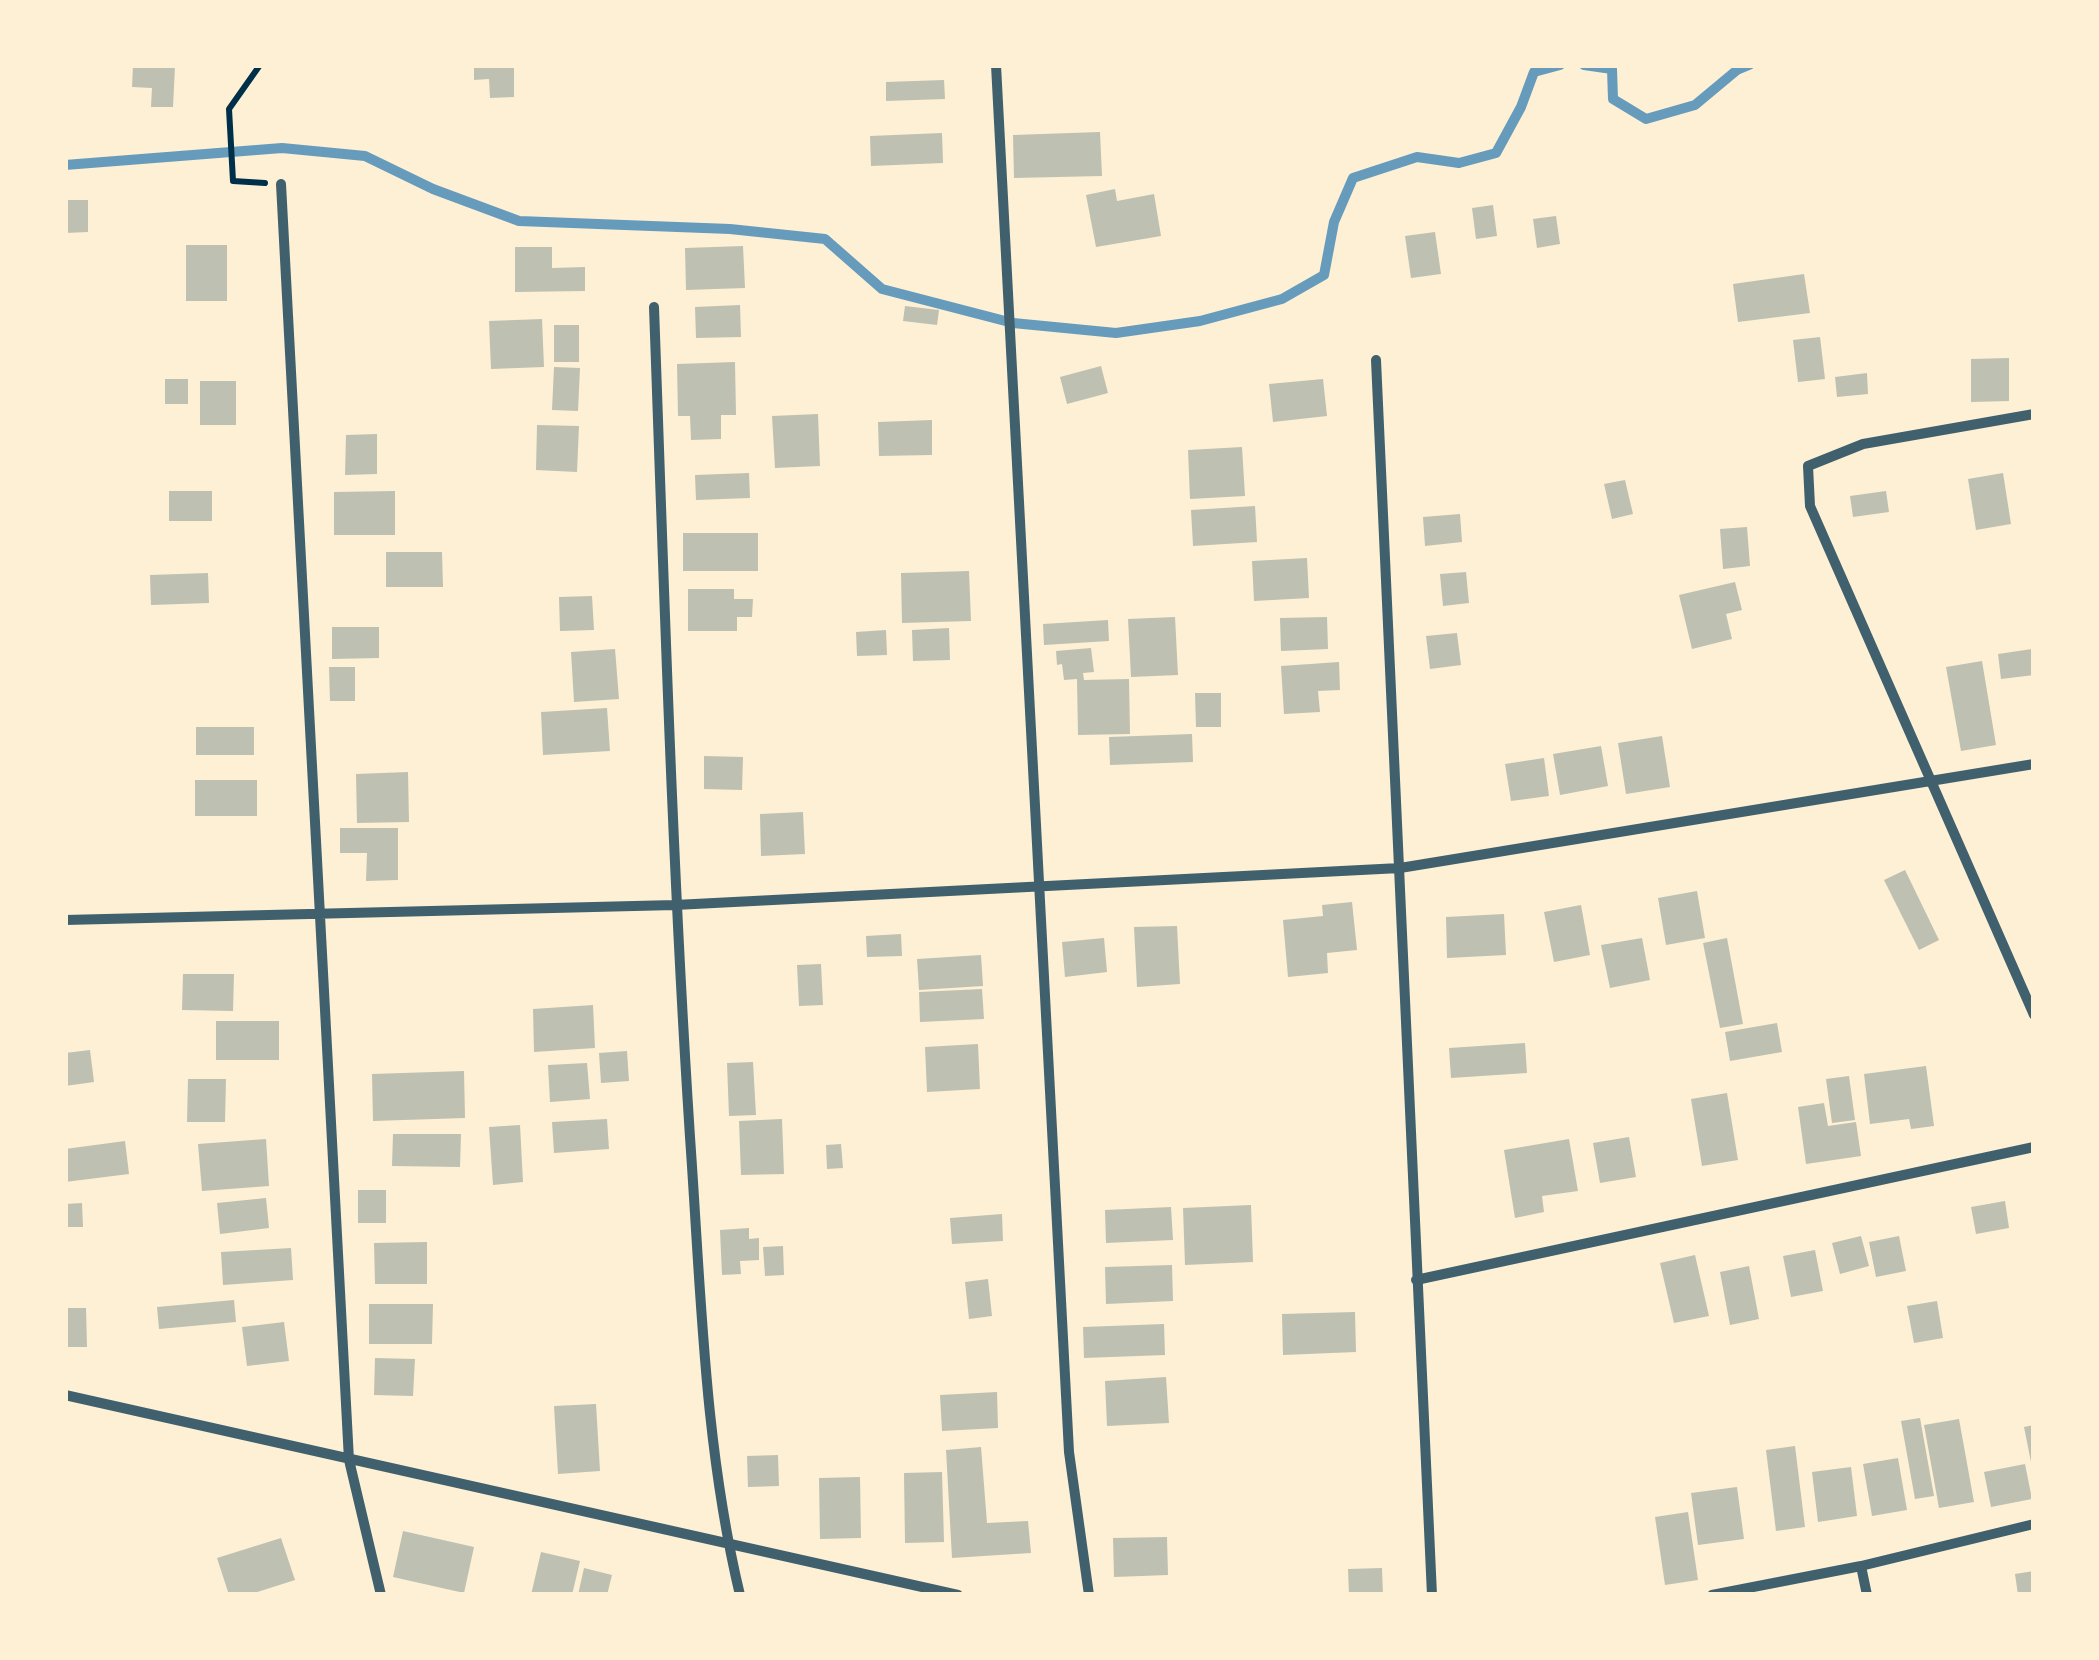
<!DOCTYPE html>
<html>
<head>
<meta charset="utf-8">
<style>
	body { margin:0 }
	#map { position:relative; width:2099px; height:1660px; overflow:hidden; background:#fdf0d5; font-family:Lato,sans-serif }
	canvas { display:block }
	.frame { position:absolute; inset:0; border:68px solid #fdf0d5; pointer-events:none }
</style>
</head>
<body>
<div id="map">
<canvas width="2099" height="1660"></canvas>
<div class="frame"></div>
</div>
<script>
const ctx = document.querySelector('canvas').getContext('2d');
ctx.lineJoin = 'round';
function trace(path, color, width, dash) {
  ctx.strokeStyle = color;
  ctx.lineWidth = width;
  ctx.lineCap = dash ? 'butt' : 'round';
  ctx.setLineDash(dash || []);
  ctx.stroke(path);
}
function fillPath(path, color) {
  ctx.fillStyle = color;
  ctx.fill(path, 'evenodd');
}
trace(new Path2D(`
	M 1584,65 L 1612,69 L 1613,99 L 1646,119 L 1695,105 L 1737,70 L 1749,65
	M 65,165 L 282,148 L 365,156 L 433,189 L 519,221 L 730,229 L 825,239 L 882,289 L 1013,323 L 1116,333 L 1200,321 L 1282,299 L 1324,275 L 1334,222 L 1353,178 L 1417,157 L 1459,163 L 1496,153 L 1521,107 L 1534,72 L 1560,65`), '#669bbc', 10);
fillPath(new Path2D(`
	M 133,65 L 175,66 L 173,107 L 151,107 L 152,88 L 132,87 Z
	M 474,65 L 514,65 L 514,97 L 490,98 L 489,79 L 474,80 Z
	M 944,80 L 945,99 L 886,101 L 886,82 Z
	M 1100,132 L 1102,176 L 1014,178 L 1013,135 Z
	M 942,133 L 943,163 L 871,166 L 870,136 Z
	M 1115,189 L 1117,201 L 1154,194 L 1161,236 L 1096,247 L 1086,195 Z
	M 65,200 L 88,200 L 88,232 L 65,233 Z
	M 1493,205 L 1497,236 L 1476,239 L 1472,208 Z
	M 1556,216 L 1560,244 L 1537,248 L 1533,219 Z
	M 1435,232 L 1441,274 L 1411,278 L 1405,236 Z
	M 186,245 L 227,245 L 227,301 L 186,301 Z
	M 743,246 L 745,288 L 686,290 L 685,248 Z
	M 515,247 L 552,247 L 552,268 L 585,267 L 585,291 L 515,292 Z
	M 1804,274 L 1810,313 L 1738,322 L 1733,284 Z
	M 740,305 L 741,337 L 696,338 L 695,307 Z
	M 905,306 L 939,310 L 937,325 L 903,321 Z
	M 542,319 L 544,367 L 491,369 L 489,321 Z
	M 554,325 L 579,325 L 579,362 L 554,362 Z
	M 1820,337 L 1825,379 L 1798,382 L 1793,340 Z
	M 2009,358 L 2009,401 L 1971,402 L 1971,359 Z
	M 735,362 L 736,415 L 721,415 L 721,439 L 691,440 L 690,416 L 678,416 L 677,364 Z
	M 1101,366 L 1108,393 L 1067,404 L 1060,377 Z
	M 554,367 L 580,368 L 578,411 L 552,410 Z
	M 1867,373 L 1868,394 L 1837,397 L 1835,377 Z
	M 165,379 L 188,379 L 188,404 L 165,404 Z
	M 1323,379 L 1327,416 L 1273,422 L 1269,384 Z
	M 200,381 L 236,381 L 236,425 L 200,425 Z
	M 818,414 L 820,466 L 775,468 L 772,416 Z
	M 932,420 L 932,455 L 879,456 L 878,422 Z
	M 537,425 L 579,426 L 577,472 L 536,470 Z
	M 377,434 L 377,474 L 345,475 L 346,435 Z
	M 1242,447 L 1245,496 L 1190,499 L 1188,450 Z
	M 749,473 L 750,498 L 696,500 L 695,475 Z
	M 2003,473 L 2011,524 L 1976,530 L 1968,479 Z
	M 1625,480 L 1633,514 L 1612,519 L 1604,484 Z
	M 169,491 L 212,491 L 212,521 L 169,521 Z
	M 395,491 L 395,535 L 334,535 L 334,492 Z
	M 1886,491 L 1889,512 L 1853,517 L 1850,496 Z
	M 1255,506 L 1257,542 L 1193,546 L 1191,510 Z
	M 1460,514 L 1462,542 L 1425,546 L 1423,517 Z
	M 1747,527 L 1750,566 L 1723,569 L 1720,529 Z
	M 683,533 L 758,533 L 758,571 L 683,571 Z
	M 386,552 L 442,552 L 443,587 L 386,587 Z
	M 1307,558 L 1309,598 L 1254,601 L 1252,561 Z
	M 969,571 L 971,621 L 902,623 L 901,573 Z
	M 1466,572 L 1469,603 L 1443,606 L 1440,574 Z
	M 208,573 L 209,603 L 151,605 L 150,575 Z
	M 1735,582 L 1742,610 L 1726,614 L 1732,639 L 1692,649 L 1679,595 Z
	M 688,589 L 734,589 L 734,599 L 753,599 L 752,617 L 737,617 L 737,631 L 688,631 Z
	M 592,596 L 594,630 L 560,631 L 559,597 Z
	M 1175,617 L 1178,675 L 1131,677 L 1128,619 Z
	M 1327,617 L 1328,649 L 1281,651 L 1280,618 Z
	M 1108,620 L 1109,641 L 1044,645 L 1043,624 Z
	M 332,627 L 379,627 L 379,658 L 332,659 Z
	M 949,628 L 950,660 L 913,661 L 912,630 Z
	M 886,630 L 887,655 L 857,656 L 856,632 Z
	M 1457,633 L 1461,665 L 1430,669 L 1426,636 Z
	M 1091,648 L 1094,672 L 1083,673 L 1084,680 L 1129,679 L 1130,734 L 1078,735 L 1077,679 L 1064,680 L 1062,664 L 1057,665 L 1056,651 Z
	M 615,649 L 619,699 L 574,702 L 571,652 Z
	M 2032,649 L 2034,675 L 2001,679 L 1998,654 Z
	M 1982,661 L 1996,745 L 1961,751 L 1946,667 Z
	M 1339,662 L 1340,690 L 1318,691 L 1320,712 L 1284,714 L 1281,666 Z
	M 329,667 L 355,667 L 355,701 L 330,701 Z
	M 1195,693 L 1221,693 L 1221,727 L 1196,727 Z
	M 607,708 L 610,751 L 543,755 L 541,712 Z
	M 196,727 L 254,727 L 254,755 L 196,755 Z
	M 1192,734 L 1193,762 L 1110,765 L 1109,737 Z
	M 1662,736 L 1670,787 L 1626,794 L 1618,743 Z
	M 1601,746 L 1608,786 L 1560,795 L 1553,754 Z
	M 704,756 L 743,757 L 742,790 L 704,789 Z
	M 1544,758 L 1549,796 L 1511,801 L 1505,764 Z
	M 408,772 L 409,822 L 357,823 L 356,774 Z
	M 195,780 L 257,780 L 257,816 L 195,816 Z
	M 803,812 L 805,854 L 761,856 L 760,814 Z
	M 340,828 L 398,828 L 398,880 L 366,881 L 367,853 L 340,853 Z
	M 1905,870 L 1939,940 L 1919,950 L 1884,880 Z
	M 1697,891 L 1705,938 L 1666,945 L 1658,898 Z
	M 1352,902 L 1357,950 L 1327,953 L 1328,973 L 1288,977 L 1283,920 L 1323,916 L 1322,905 Z
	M 1581,905 L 1590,955 L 1554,962 L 1544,912 Z
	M 1504,914 L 1506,955 L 1447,958 L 1446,917 Z
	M 1177,926 L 1180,984 L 1137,987 L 1134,927 Z
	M 901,934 L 902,956 L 867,957 L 866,936 Z
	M 1104,938 L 1107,972 L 1065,977 L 1062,942 Z
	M 1642,938 L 1650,980 L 1610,988 L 1601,945 Z
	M 1727,938 L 1743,1024 L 1720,1028 L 1703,943 Z
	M 981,955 L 983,986 L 919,990 L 917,959 Z
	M 821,964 L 823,1005 L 799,1006 L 797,965 Z
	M 183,974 L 234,974 L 233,1011 L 182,1010 Z
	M 982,989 L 984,1019 L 920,1022 L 919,992 Z
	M 593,1005 L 595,1048 L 534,1052 L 533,1009 Z
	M 216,1021 L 279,1021 L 279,1060 L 216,1060 Z
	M 1777,1023 L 1782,1052 L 1730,1061 L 1725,1032 Z
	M 1525,1043 L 1527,1073 L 1451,1078 L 1449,1048 Z
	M 978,1044 L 980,1089 L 927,1092 L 925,1047 Z
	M 90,1050 L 94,1082 L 65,1086 L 65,1053 Z
	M 627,1051 L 629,1081 L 601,1083 L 599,1053 Z
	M 753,1062 L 756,1115 L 729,1116 L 727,1063 Z
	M 587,1063 L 590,1099 L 550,1102 L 548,1065 Z
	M 1926,1066 L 1934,1126 L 1911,1129 L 1909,1119 L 1870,1124 L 1864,1074 Z
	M 464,1071 L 465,1118 L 373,1121 L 372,1074 Z
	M 1849,1076 L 1855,1120 L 1832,1123 L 1826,1079 Z
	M 188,1079 L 226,1079 L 225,1122 L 187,1122 Z
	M 1727,1093 L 1738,1160 L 1702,1166 L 1691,1099 Z
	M 1824,1103 L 1828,1126 L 1856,1122 L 1861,1156 L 1806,1164 L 1798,1107 Z
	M 607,1119 L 609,1149 L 554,1153 L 552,1122 Z
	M 782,1119 L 784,1174 L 741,1175 L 739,1121 Z
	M 520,1125 L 523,1182 L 493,1185 L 489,1127 Z
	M 393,1134 L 461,1134 L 460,1167 L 392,1166 Z
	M 1629,1137 L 1636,1177 L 1600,1183 L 1593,1143 Z
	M 266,1139 L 269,1186 L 202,1191 L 198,1144 Z
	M 1569,1139 L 1578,1191 L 1542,1196 L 1544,1212 L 1515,1218 L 1504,1150 Z
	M 125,1141 L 129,1174 L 65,1182 L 65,1149 Z
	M 841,1144 L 843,1168 L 827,1169 L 826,1145 Z
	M 358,1190 L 386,1190 L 386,1223 L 358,1223 Z
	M 266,1198 L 269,1228 L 220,1234 L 217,1203 Z
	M 2005,1201 L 2009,1228 L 1976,1234 L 1971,1207 Z
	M 82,1203 L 83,1227 L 65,1227 L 65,1204 Z
	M 1251,1205 L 1253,1262 L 1185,1265 L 1183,1208 Z
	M 1171,1207 L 1173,1240 L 1106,1243 L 1105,1210 Z
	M 1002,1214 L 1003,1241 L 952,1244 L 950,1218 Z
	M 749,1228 L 749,1239 L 759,1238 L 759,1260 L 740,1261 L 741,1274 L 722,1275 L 720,1230 Z
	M 1861,1236 L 1869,1266 L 1840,1274 L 1832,1243 Z
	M 1899,1236 L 1906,1271 L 1876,1277 L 1869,1242 Z
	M 427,1242 L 427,1284 L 375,1284 L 374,1243 Z
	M 783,1246 L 784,1275 L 765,1276 L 763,1247 Z
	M 291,1248 L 293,1280 L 223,1285 L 221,1252 Z
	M 1815,1250 L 1823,1291 L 1791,1297 L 1783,1256 Z
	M 1695,1255 L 1709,1316 L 1674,1323 L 1660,1263 Z
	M 1172,1265 L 1173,1301 L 1106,1304 L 1105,1267 Z
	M 1749,1266 L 1759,1319 L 1730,1325 L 1720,1272 Z
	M 988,1279 L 992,1316 L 969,1319 L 965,1282 Z
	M 234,1300 L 236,1322 L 159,1329 L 157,1307 Z
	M 1937,1301 L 1943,1338 L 1914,1343 L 1907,1306 Z
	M 369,1304 L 433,1304 L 432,1344 L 369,1344 Z
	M 65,1308 L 86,1308 L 87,1347 L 65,1347 Z
	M 1355,1312 L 1356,1352 L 1283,1355 L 1282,1314 Z
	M 284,1322 L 289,1361 L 247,1366 L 242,1327 Z
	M 1164,1324 L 1165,1355 L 1084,1358 L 1083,1327 Z
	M 375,1358 L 415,1359 L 413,1396 L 374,1395 Z
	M 1166,1377 L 1169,1423 L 1107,1426 L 1105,1381 Z
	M 997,1392 L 998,1428 L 942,1431 L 940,1395 Z
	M 596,1404 L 600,1471 L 558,1474 L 554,1406 Z
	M 1920,1418 L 1934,1496 L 1915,1499 L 1901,1421 Z
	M 1959,1419 L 1974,1502 L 1939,1508 L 1924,1425 Z
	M 2034,1425 L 2034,1466 L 2032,1467 L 2024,1427 Z
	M 1795,1446 L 1805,1527 L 1776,1531 L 1766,1450 Z
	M 981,1447 L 987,1523 L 1028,1521 L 1031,1553 L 952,1558 L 946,1450 Z
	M 778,1455 L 779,1486 L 748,1487 L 747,1456 Z
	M 1898,1458 L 1907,1510 L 1872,1516 L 1863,1464 Z
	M 2025,1464 L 2032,1499 L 1991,1507 L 1984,1472 Z
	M 1851,1467 L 1857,1516 L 1818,1522 L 1812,1472 Z
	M 942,1472 L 944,1542 L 905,1543 L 904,1473 Z
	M 860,1477 L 861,1538 L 820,1539 L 819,1478 Z
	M 1737,1487 L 1744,1539 L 1698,1545 L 1691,1493 Z
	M 1688,1512 L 1698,1580 L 1665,1585 L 1655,1517 Z
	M 403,1531 L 474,1547 L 464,1593 L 393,1577 Z
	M 1167,1537 L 1168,1575 L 1114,1577 L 1113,1538 Z
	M 281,1538 L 295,1580 L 248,1595 L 229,1595 L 217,1558 Z
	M 541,1552 L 580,1561 L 572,1595 L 531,1595 Z
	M 584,1568 L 612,1575 L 607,1595 L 578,1595 Z
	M 1382,1568 L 1383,1595 L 1349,1595 L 1348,1569 Z
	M 2034,1571 L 2034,1595 L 2018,1595 L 2015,1574 Z`), '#bec0b2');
trace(new Path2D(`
	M 260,65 L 229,109 L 233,181 L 265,183`), '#003049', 6);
trace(new Path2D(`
	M 996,65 L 1069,1452 L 1089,1595
	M 281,184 L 349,1460 L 381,1595
	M 654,307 C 664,584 672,861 690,1137 C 701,1291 704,1445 740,1595
	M 1376,360 L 1432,1595
	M 2034,414 L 1863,444 L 1808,466 L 1810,506 L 2034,1015
	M 65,920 L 675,905 L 1400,868 L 2034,764
	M 1416,1280 L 2034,1147
	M 65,1395 L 958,1595
	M 1861,1566 L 1867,1595
	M 1712,1595 L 1861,1566 L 2034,1524`), '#3f606c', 10);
</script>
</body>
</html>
